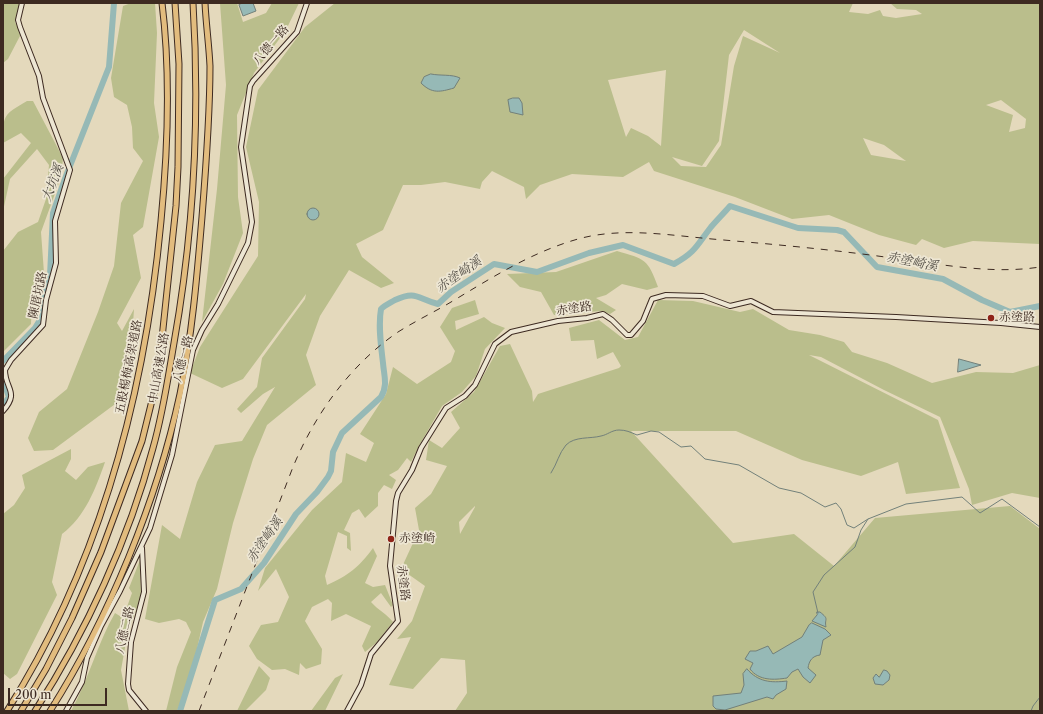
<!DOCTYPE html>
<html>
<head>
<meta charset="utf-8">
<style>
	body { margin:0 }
	#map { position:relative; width:1043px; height:714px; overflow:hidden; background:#e4d9bc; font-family:"Libre Caslon Text",serif }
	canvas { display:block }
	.frame { position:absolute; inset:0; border:4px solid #3d2a21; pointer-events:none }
	.scale { position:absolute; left:8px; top:688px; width:99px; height:18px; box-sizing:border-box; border:2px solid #3d2a21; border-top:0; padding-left:5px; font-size:12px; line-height:14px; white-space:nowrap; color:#3d2a21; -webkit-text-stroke:3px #ede6d3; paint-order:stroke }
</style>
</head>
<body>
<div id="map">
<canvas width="1043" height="714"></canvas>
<div class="frame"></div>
<div class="scale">200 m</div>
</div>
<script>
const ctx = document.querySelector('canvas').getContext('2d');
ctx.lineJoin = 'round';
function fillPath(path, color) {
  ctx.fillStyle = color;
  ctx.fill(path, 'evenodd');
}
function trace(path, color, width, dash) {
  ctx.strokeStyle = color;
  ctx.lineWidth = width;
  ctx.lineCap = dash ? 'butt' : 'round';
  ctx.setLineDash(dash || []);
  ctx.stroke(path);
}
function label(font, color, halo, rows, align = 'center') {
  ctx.font = font + ' "Libre Caslon Text","Noto Serif TC",serif';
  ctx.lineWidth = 3.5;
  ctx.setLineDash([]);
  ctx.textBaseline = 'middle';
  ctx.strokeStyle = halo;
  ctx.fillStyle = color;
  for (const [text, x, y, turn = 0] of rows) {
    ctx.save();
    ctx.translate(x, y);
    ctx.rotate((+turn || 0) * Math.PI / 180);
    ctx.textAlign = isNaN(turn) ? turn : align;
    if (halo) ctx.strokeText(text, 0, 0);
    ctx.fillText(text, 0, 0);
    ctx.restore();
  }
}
fillPath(new Path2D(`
	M 3,3 L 20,3 L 15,22 L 21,34 L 8,59 L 3,63 Z
	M 131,3 L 155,3 L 157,33 L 154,103 L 159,137 L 143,227 L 133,235 L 141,278 L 117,323 L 122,331 L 134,309 L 130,371 L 126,396 L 53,450 L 34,451 L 28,438 L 39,412 L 67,389 L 98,312 L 114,266 L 121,203 L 143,161 L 133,148 L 132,127 L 127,105 L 114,97 L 111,78 L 123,6 Z
	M 220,3 L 237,3 L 243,22 L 266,13 L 272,3 L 299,3 L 286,30 L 254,73 L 237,115 L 238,197 L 243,233 L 223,284 L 202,322 L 217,189 L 226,85 Z
	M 335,3 L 853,3 L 849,12 L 868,14 L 880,10 L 883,16 L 896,18 L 922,14 L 916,10 L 897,9 L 890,3 L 1040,3 L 1040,244 L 973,241 L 944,248 L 922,239 L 916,245 L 879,235 L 829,215 L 792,219 L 735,197 L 654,171 L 649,162 L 623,177 L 572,174 L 540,185 L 526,199 L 524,187 L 492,171 L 482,182 L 480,189 L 445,182 L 421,185 L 403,185 L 383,230 L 356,244 L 362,257 L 394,283 L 381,288 L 349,270 L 320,316 L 306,355 L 316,385 L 267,425 L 253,459 L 233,523 L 217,589 L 203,622 L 191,676 L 177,711 L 166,711 L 177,667 L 191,632 L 186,622 L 179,619 L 159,623 L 145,619 L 162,525 L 180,539 L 197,482 L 215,445 L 242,441 L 275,387 L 263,394 L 241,413 L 237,409 L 257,387 L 262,358 L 305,299 L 306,294 L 243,379 L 222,388 L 190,373 L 200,347 L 258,256 L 259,202 L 246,147 L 258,90 L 305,27 ZM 744,30 L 780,53 L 743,36 L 734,66 L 721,145 L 706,167 L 681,166 L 672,157 L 702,166 L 719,141 L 729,55 ZM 666,70 L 661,146 L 648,136 L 631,128 L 626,137 L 608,80 ZM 1001,100 L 1026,119 L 1025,128 L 1009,132 L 1013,115 L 986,105 ZM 863,138 L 884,145 L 906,161 L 871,155 Z
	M 27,101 L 33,101 L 63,158 L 61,177 L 41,232 L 44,273 L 32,296 L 31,324 L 3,352 L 3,251 L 18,232 L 38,222 L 46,199 L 49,165 L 37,149 L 10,179 L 3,211 L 3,179 L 31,143 L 21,133 L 3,143 C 3,115 3,115 27,101 Z
	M 617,251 C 645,259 648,259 658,287 L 647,290 L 622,284 L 606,295 L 596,298 L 616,310 L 610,314 L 601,311 L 554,315 L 541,292 L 520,287 L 507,274 L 556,272 Z
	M 475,300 L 479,314 L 455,321 L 456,330 L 484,317 L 492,323 L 505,328 L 485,349 L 476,376 L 462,392 L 442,406 L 419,446 L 411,462 L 407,458 L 398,470 L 389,475 L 396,480 L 392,489 L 384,485 L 378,493 L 378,506 L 365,518 L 359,509 L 352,513 L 344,530 L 350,533 L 351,551 L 347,548 L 347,536 L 338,532 L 325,576 L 327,585 C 348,576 359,567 373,548 L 377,556 L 365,583 L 373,587 L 385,585 L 393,605 L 391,607 L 381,593 L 371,602 C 378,610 387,614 393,622 L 376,643 L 365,652 L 362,646 L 371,626 L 346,614 L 331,621 L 332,603 L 328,599 L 312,607 L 305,621 L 322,649 L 321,664 L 306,669 L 300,663 L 299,675 L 285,669 L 272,670 L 257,659 L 249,646 L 261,625 L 278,622 L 289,597 L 276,569 L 258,591 L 265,568 L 312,510 L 342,482 L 346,453 L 366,462 L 374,443 L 360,434 L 386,394 L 393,367 L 417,384 L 451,362 L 455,351 L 440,327 L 452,308 Z
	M 658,300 L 693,301 L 740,312 L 753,309 L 789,330 L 820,335 L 844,342 L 852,352 L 887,363 L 932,383 L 976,372 L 1013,373 L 1040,365 L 1040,498 L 1012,493 L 972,505 L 969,489 L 940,417 L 884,390 L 821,357 L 809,355 L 938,420 L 960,488 L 906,494 L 898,462 L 861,476 L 802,460 L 736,431 L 631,431 L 733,543 L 794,534 L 834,566 L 875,518 L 1010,506 L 1040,529 L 1040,711 L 455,711 L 467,693 L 465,660 L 441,658 L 413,689 L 389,685 L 411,637 L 397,639 L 412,621 L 425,586 L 401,569 L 419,530 L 415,508 L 431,494 L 447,466 L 426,460 L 429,440 L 442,448 L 460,428 L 451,412 L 474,392 L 500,346 L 510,344 L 532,391 L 533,402 L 538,394 L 619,368 L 621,366 L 613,352 L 597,359 L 594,340 L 571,341 L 569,328 L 599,320 L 625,340 L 638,337 ZM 475,506 L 475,507 L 460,534 L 459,522 Z
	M 71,449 L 71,459 L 65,471 L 76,480 L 88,467 L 105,462 C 96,488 85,517 62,534 L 52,582 L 57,595 L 17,674 L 10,679 L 3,673 L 3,514 L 14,505 L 25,488 L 22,475 Z
	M 140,560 L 141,598 L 128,631 L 121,670 L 129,711 L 71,711 C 89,679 97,644 115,613 L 123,618 L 132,593 L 129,588 Z
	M 259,666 L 270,678 L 266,690 L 245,711 L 237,711 Z
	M 343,674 L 325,711 L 311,711 L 335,678 Z`), '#babe8c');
const water = new Path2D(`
	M 243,3 L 253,3 L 256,11 L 243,16 L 239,5 Z
	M 431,74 C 440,76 452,74 460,78 L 454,88 C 440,92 432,94 421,83 L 424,77 Z
	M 513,98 L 519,98 L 522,103 L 523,115 L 510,112 L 508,100 Z
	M307 214a6 6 0 1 1 12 0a6 6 0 1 1-12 0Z
	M 959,359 L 981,365 L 958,372 Z
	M 817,612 L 820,612 C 830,620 824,618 826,627 L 812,621 L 817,615 Z
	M 812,623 L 825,629 L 831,635 L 823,640 L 820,655 C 812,656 809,661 808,668 L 816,675 L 810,683 L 803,677 L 798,669 L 792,672 L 787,678 C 774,680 759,681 750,669 L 753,663 L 745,659 L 750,651 L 756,651 L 768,646 L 773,654 L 802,637 L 809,625 Z
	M 747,669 C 758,682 771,683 787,681 L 786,689 L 776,695 L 773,699 L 767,697 L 725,710 L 716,709 L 713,706 L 713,696 L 741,693 L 744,685 L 743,674 Z
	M 884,670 L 887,671 L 890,675 L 889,680 L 883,685 L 875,684 L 873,678 L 876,674 L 879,677 Z`);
fillPath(water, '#96b9b6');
trace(water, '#72807a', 1);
trace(new Path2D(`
	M 551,473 C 557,464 559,453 566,445 C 575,436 590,439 601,436 C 607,435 612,430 619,430 C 626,430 630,432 637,435 L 651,431 L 659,432 L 681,447 L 691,446 L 705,459 L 739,465 L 779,488 L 801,493 L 825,507 L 836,503 L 841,509 L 847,525 L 854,528 L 868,519
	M 818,613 L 813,592 L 824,575 L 855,547 L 861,530 L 868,519 L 906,504 L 962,497 L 980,513 L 1002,499 L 1040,527
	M 1031,711 L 1033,706 L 1040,697`), '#72807a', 1);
trace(new Path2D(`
	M 3,361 L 35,328 L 43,315 L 43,289 L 50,276 L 53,213 L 66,176 L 109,67 L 114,3
	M 3,380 L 9,397 L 3,406
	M 180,711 L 215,600 L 241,589 L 264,563 L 296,514 L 317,492 L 328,477 L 331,471 L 333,452 L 342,433 L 381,397 C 388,385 384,376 383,363 C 381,346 378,326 381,309 C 385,305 390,303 395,300 C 417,290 417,299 438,304 L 451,292 L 494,264 L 537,272 L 589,253 L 623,245 L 674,264 C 696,252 697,245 711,227 C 717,220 724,213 730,206 L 798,228 L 837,230 L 844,232 L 877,267 L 943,279 L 982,300 L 1010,312 L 1040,306`), '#96b9b6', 6);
const secondary = new Path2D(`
	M 3,411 C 20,392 5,389 5,370 L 11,360 L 43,325 L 46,300 L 56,263 L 55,221 L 70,170 L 43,98 L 39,76 L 20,27 L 18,20 L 22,3
	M 142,548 L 144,592 L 131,642 L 128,684 L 129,690 L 146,711
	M 66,711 L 82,682 L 87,658 L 101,626 L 120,591 L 150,528 L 172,455 L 193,350 L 202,330 L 218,304 L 248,243 L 252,222 L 241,147 L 250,86 L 253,81 L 297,32 L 307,3
	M 347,711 L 361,685 L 371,654 L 398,621 L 390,566 L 396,501 L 398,493 L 412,470 L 421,448 L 446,408 L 465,396 L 475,385 L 495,344 L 511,332 L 558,321 L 587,318 L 603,314 L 612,320 L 627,335 L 631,335 L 643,321 L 652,299 L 666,295 L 703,296 L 730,306 L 751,301 L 773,312 L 896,317 L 1001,323 L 1040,327`);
const highway = new Path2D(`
	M 7,711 C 101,563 145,394 161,221 C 168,149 171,75 162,3
	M 21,711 L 46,669 L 72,618 L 101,552 L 142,441 L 158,376 L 176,206 L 178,167 L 179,64 L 175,3
	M 35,711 C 86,632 129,539 153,448 C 163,413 168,378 174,343 C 194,230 200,117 193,3
	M 50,711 C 109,618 157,501 180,394 C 192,336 197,277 202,217 C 206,167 210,116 210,66 C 209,45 206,24 205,3`);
trace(secondary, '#3d2a21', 6);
trace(highway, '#3d2a21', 7);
trace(secondary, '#ede6d3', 4);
trace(highway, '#e2bc7e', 5);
trace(new Path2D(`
	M 199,711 L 293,467 C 315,414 350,365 398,332 C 414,322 430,314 446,305 C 490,279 529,253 578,239 C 621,227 668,235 712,239 C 770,244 827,249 885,257 C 935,263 989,275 1040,267`), '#3d2a21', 1, [7, 7]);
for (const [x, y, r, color] of [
	[991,318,4,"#8f2418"],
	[391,539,4,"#8f2418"]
]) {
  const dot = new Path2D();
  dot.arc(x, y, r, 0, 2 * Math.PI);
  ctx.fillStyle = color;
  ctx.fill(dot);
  trace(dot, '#ede6d3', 1.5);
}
label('12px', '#3d2a21', '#ede6d3', [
	["八德一路",271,45,-49],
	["陳厝坑路",38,295,-78],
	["赤塗路",574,309,-9],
	["八德一路",183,359,-75],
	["五股楊梅高架道路",129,367,-79],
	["中山高速公路",159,368,-80],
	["赤塗路",403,583,83],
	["八德二路",125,630,-77]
]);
label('12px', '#3d2a21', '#ede6d3', [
	["赤塗路",999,318],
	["赤塗崎",399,539]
], 'left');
label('italic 13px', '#534e46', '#ede6d3', [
	["大坑溪",53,183,-69],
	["赤塗崎溪",912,262,11],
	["赤塗崎溪",459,275,-35],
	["赤塗崎溪",265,540,-55]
]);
</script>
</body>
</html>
